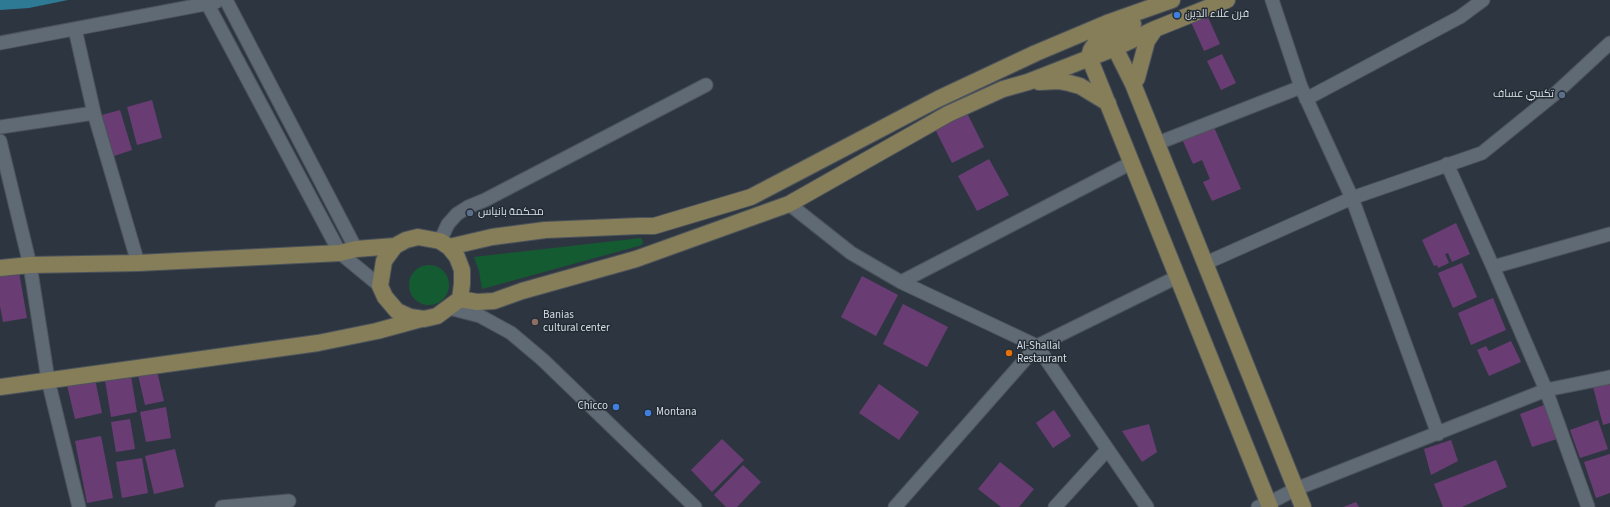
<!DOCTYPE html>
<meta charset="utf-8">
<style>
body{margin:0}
canvas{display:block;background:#2d3640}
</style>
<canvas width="1610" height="507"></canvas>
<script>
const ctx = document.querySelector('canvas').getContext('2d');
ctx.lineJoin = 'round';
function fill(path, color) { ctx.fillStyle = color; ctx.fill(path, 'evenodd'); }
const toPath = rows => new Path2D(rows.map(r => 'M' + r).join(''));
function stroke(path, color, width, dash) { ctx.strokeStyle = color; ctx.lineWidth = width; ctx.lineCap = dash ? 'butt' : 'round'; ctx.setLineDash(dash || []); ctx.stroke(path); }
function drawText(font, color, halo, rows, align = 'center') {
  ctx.font = font + ' "Source Sans 3",Cairo,sans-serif'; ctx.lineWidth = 3; ctx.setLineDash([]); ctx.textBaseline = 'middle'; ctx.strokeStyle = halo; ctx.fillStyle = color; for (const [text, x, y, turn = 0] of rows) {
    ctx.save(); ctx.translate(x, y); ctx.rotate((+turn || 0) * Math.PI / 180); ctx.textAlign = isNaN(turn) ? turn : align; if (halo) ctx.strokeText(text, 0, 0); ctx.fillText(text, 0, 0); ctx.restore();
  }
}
const green = toPath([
 [641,238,643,242,642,245,482,289,479,271,474,257],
 '409 285a20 20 0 1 1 40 0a20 20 0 1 1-40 0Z'
]);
const water = toPath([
 [0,0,68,0,29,8,0,10]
]);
const building = toPath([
 [1207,15,1220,44,1204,51,1191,22],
 [1222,54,1236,83,1221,90,1207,61],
 [152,100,162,138,137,145,127,107],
 [120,110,132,150,114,156,102,115],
 [966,111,984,147,952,163,934,127],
 [1213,125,1241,189,1212,201,1203,182,1210,179,1202,160,1193,164,1182,139],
 [989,159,1009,195,977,211,958,176],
 [1456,223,1470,254,1452,262,1448,253,1445,254,1449,263,1438,268,1437,265,1434,266,1422,240],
 [1462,263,1477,297,1453,308,1438,273],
 [19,272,27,318,3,322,0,306,0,275],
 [862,276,898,295,876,336,841,317],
 [1493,298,1506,330,1471,345,1458,313],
 [903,304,948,327,927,367,883,344],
 [1511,341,1521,362,1489,376,1477,350,1486,346,1489,351],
 [157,371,164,401,145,405,138,375],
 [131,376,137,412,111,417,105,380],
 [95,379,102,413,75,419,67,385],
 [1610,382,1610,423,1603,425,1593,387],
 [879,384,919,412,899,440,859,413],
 [1544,405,1557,439,1532,447,1520,414],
 [166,407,171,438,146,442,140,412],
 [1054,410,1071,436,1053,448,1036,423],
 [130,419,135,449,116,452,111,422],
 [1598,420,1608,449,1580,458,1570,430],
 [1149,424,1157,452,1142,462,1122,431],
 [101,436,113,498,87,503,75,441],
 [722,439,744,460,712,492,691,470],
 [1451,440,1458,461,1431,475,1424,449],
 [175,449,184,487,154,494,145,456],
 [1610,454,1610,493,1596,498,1584,462],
 [142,458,148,493,122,498,116,462],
 [1496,460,1507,487,1462,507,1443,507,1434,484],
 [1000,462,1034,489,1019,507,1001,507,978,489],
 [743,465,761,482,737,507,726,507,714,495],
 [1356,502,1359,507,1343,507]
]);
const minor = toPath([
 [226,0,356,249],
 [1272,0,1301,87,1352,198,1438,434],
 [208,5,340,253,380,286],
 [0,43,216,2],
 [1306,99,1460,17,1483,0],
 [94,113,138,263],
 [0,127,94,113,75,29],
 [0,141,30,265,48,380,79,507],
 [1158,143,1301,87],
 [1447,164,1493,267,1546,390,1588,507],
 [789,204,851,253,901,282,1037,346,1147,507],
 [440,241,448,224,457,214,468,207,485,200,706,85],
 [1206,263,1352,198,1482,153,1556,93,1610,43],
 [1493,267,1610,234],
 [901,282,1131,163],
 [449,308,480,316,511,333,543,360,695,507],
 [222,507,289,501],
 [895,507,1037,346,1177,277],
 [1055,507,1107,450],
 [1258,507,1269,503,1296,489,1546,390,1610,377]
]);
const major = toPath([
 [1133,24,1104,36,1097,41,1091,50,1089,57,1270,507],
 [1105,45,1115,48,1133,84,1303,507],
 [1039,82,1058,81,1069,83,1080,86,1108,103],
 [1133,84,1137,78,1147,41,1155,29],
 [449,247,492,237,545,230,639,226,654,226,751,197,938,99,1036,53,1107,23,1172,0],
 [0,268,30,265,138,263,340,253,356,249,395,246,406,240,418,237,440,241,449,247,457,257,462,270,462,284,460,299,437,316,424,319,410,317,397,311,385,297,380,286,384,261,395,246],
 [460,299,477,302,494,301,522,291,636,259,789,204,948,114,1003,89,1028,82,1115,48,1155,29,1227,0],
 [0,387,318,343,377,331,421,319]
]);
const markers = [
 [1177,15,4,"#3f7fe0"],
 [1562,95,4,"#5c6f8a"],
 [470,213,4,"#5c6f8a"],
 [535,322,4,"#8d6e63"],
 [1009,353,4,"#e8710a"],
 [616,407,4,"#3f7fe0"],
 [648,413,4,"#3f7fe0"]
];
const poiNames = [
 ["فرن علاء الدين",1185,15],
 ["تكسي عساف",1554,95,"right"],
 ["محكمة بانياس",478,213],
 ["Banias",543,316],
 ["cultural center",543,329],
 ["Al-Shallal",1017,347],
 ["Restaurant",1017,360],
 ["Chicco",608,407,"right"],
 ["Montana",656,413]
];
fill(green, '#145b32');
fill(water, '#2e7993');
fill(building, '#6a3c74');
stroke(minor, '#4c535b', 15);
stroke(major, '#4c535b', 18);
stroke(minor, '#606a75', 13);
stroke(major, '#867d59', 16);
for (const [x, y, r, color] of markers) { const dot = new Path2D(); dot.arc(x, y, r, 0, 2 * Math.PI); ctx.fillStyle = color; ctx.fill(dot); stroke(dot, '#232c35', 1.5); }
drawText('11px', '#d8dee4', '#232c35', poiNames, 'left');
</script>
